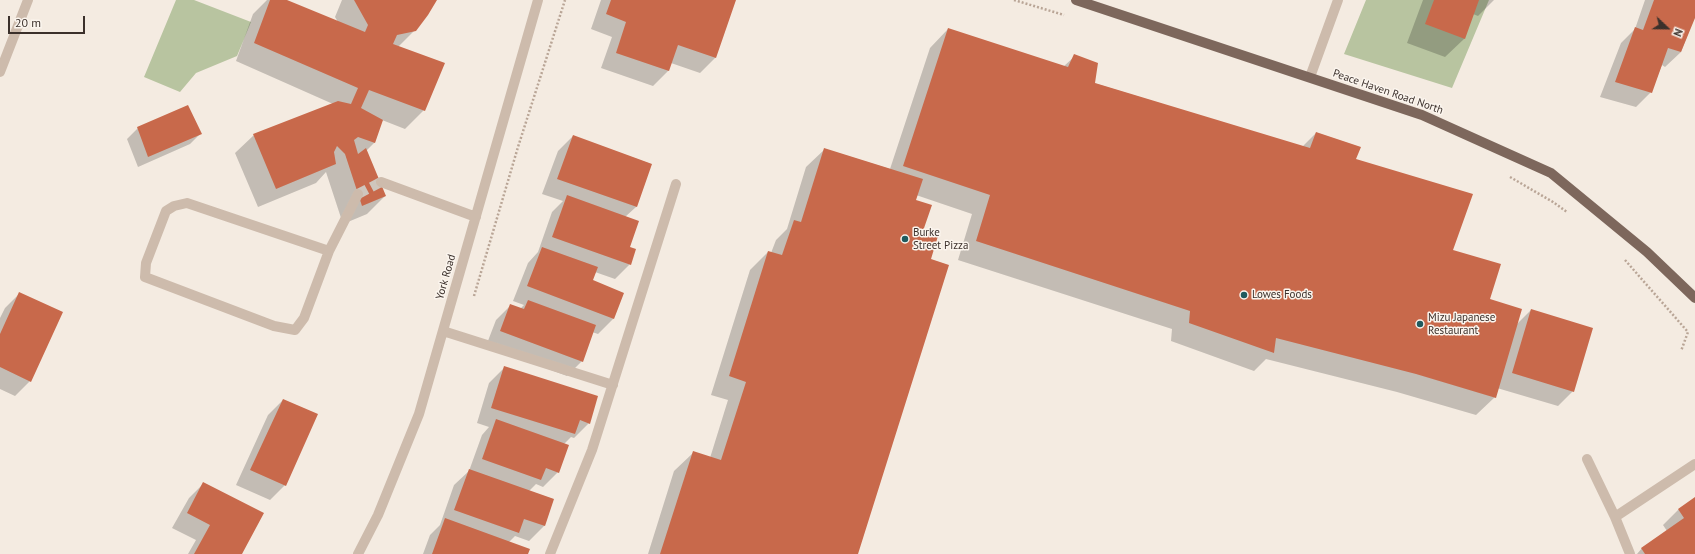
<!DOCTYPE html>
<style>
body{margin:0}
#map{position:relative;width:1695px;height:554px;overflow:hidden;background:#f4ebe1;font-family:"PT Sans",sans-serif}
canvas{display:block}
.north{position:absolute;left:1647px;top:8px;width:40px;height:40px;-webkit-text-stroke:3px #fbf5ee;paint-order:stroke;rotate:112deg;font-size:11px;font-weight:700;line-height:16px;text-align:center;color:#3b302b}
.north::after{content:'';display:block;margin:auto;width:14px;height:18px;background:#3b302b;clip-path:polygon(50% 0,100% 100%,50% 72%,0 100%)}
.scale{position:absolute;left:8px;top:16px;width:77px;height:18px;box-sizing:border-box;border:2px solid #3b302b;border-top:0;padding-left:5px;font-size:12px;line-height:14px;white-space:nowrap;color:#3b302b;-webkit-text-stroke:3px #fbf5ee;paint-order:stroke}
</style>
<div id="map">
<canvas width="1695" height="554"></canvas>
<div class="north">N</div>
<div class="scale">20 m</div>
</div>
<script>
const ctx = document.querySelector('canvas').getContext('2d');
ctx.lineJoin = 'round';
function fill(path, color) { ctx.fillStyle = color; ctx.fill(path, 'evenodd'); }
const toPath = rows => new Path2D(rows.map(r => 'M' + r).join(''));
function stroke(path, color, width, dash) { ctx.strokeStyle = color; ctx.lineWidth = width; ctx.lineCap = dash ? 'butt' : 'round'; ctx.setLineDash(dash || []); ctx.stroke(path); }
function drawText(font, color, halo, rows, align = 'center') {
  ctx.font = font + ' "PT Sans",sans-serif'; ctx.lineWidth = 3; ctx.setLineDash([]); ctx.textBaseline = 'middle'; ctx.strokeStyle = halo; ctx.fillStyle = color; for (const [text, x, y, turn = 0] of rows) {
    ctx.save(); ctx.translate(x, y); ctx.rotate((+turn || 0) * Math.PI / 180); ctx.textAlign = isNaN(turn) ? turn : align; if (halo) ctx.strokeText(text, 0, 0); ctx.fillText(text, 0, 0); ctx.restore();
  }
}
const green = toPath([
 [176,0,194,0,251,22,237,56,196,73,180,92,144,77],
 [1366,0,1489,0,1452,88,1344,54]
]);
const shadow = toPath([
 [267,0,284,0,338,22,335,17,342,0,435,0,415,30,398,47,424,110,405,129,382,120,375,142,366,151,385,196,367,214,343,224,326,172,316,183,258,207,235,153,254,135,333,104,236,61,253,14],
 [601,0,735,0,715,58,700,73,671,63,668,71,653,86,601,68,612,37,591,29],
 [1423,0,1494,0,1478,16,1473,14,1464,39,1445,57,1407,43],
 [1645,0,1695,0,1695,16,1681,52,1665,67,1662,65,1651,92,1636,107,1600,97,1621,43,1635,29],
 [948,29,1063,67,1075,56,1094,83,1302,147,1316,133,1355,160,1452,250,1489,300,1515,326,1531,310,1573,391,1558,406,1497,388,1495,397,1476,415,1397,392,1266,359,1254,371,1171,341,1172,329,958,260,972,214,916,195,915,200,930,260,857,554,648,554,674,471,693,453,710,458,728,400,711,395,750,270,768,252,771,253,776,240,787,229,806,167,825,149,890,169,930,48],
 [138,128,200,134,190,144,138,167,127,139],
 [573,136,651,164,636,207,625,217,630,264,615,279,595,272,592,281,623,293,613,319,598,334,592,332,582,361,567,376,486,346,496,320,511,305,520,309,524,305,513,301,528,263,538,252,552,212,563,201,542,194,558,151],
 [20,293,30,381,15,396,0,389,0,318,5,308],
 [504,368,589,423,574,438,571,437,564,444,558,472,543,487,536,484,529,491,553,499,544,526,529,541,515,536,508,543,527,554,423,554,430,535,440,525,454,485,469,471,482,435,489,427,477,423,489,383],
 [283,400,285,485,270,500,236,485,268,415],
 [204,483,241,554,188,554,196,540,172,528,189,498],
 [1695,498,1695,554,1637,554,1642,548,1667,531,1663,525,1678,510]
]);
const building = toPath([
 [270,0,287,0,365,32,368,25,354,0,437,0,428,15,416,31,397,35,393,44,445,63,425,111,369,90,361,108,383,120,375,143,358,137,354,140,358,154,366,148,386,196,362,206,345,154,337,146,334,152,336,164,276,189,253,134,338,101,351,104,358,88,254,43],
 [611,0,736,0,716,58,678,45,669,71,616,53,626,22,606,14],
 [1434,0,1479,0,1465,39,1425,24],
 [1654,0,1695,0,1695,18,1681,52,1668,48,1652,93,1615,82,1635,27,1643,30],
 [948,28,1068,67,1074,54,1098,63,1095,83,1310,148,1316,132,1361,147,1356,159,1473,194,1453,250,1501,264,1490,299,1522,309,1496,398,1416,374,1276,338,1274,353,1189,323,1190,311,976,241,990,195,903,166],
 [188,105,202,134,148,157,137,127],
 [573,135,652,164,637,207,557,179],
 [824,148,923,179,916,200,932,205,923,231,938,236,931,259,949,265,858,554,660,554,693,451,721,460,746,382,729,376,768,251,782,255,794,220,801,222],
 [567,195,639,221,630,247,636,249,631,265,552,237],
 [542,247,598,267,593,280,624,293,614,319,527,286],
 [19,292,63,312,31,382,0,367,0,334],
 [528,300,596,325,583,362,500,331,510,304,524,309],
 [1531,309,1593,328,1574,392,1512,373],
 [504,366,598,396,590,424,580,420,575,434,491,408],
 [283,399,318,414,286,486,250,470],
 [496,419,569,445,559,473,546,468,541,480,482,459],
 [469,469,554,499,545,526,524,519,519,533,454,510],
 [203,482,264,513,242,554,194,554,210,525,187,513],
 [1695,497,1695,554,1645,554,1641,548,1684,518,1678,509],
 [445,518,530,549,528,554,432,554]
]);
const minorTunnel = toPath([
 [358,194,381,182]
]);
const path = toPath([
 [1014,0,1064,15],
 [1510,177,1553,202,1567,212],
 [1625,260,1688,332,1681,351],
 [474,296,518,147,565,0]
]);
const minor = toPath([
 [0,72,28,0],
 [1310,77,1338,0],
 [381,182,476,217],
 [329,251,187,203,174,206,166,211,146,263,145,277,274,326,295,330,304,318,329,251,358,194],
 [443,331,613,385],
 [1587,459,1615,517,1630,554],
 [1615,517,1695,464],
 [358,554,378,515,419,414,538,0],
 [550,554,592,450,676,184]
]);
const major = toPath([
 [1076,0,1422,115,1551,173,1647,252,1695,298]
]);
const markers = [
 [905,239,4,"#1f5a5e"],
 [1244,295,4,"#1f5a5e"],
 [1420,324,4,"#1f5a5e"]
];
const streetNames = [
 ["Peace Haven Road North",1388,92,19],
 ["York Road",446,277,-74]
];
const poiNames = [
 ["Burke",913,233],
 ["Street Pizza",913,246],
 ["Lowes Foods",1252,295],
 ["Mizu Japanese",1428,318],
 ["Restaurant",1428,331]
];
fill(green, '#b8c4a0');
fill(shadow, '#0003');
fill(building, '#c8694b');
stroke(minorTunnel, '#cfc6bd', 10, [10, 5]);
stroke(path, '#b9a596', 2.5, [2, 2]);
stroke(minor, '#cdbbac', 10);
stroke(major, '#7d675c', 10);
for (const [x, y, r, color] of markers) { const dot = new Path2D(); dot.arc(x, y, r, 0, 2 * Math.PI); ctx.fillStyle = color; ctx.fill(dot); stroke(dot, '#fbf5ee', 1.5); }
drawText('11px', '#3b302b', '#fbf5ee', streetNames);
drawText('11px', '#3b302b', '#fbf5ee', poiNames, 'left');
</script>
